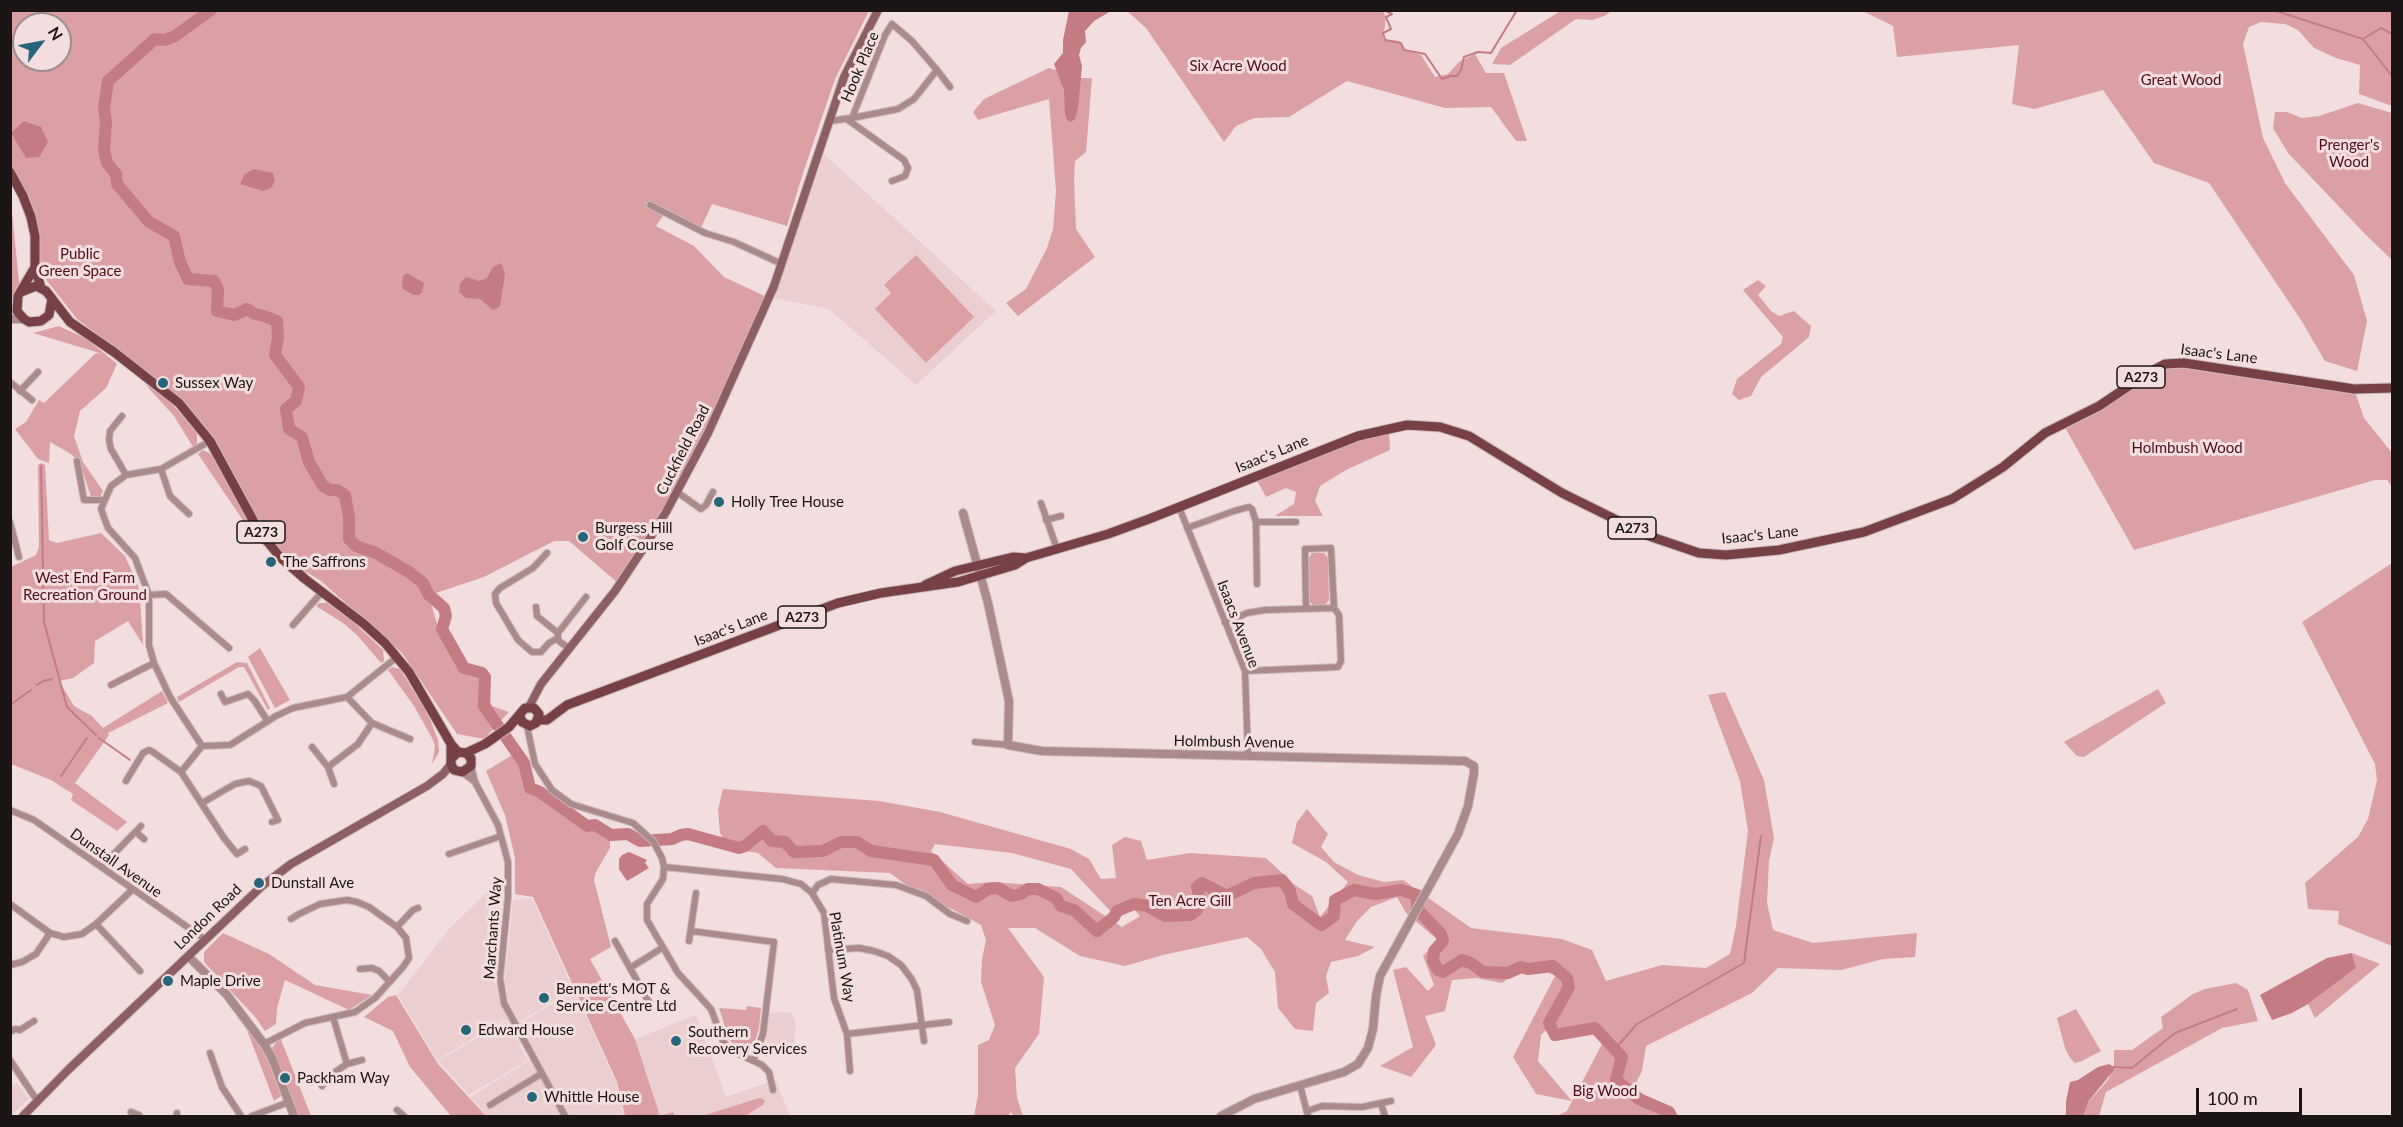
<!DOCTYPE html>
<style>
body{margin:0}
#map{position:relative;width:2403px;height:1127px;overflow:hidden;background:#f2dede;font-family:Lato,sans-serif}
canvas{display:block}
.frame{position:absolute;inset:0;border:12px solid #1c1515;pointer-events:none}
.north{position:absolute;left:12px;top:12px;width:60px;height:60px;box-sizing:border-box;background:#f2dede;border:2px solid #9c8e8e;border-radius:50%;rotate:58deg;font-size:16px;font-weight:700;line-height:24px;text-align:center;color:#1c1515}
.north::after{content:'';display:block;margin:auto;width:21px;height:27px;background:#26657a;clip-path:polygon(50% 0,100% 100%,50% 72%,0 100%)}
.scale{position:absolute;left:2196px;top:1088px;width:106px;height:27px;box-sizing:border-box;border:3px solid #1c1515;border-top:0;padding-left:8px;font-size:18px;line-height:21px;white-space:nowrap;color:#1c1515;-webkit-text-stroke:4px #f2dede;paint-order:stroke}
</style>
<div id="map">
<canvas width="2403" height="1127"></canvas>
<div class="frame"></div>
<div class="north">N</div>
<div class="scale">100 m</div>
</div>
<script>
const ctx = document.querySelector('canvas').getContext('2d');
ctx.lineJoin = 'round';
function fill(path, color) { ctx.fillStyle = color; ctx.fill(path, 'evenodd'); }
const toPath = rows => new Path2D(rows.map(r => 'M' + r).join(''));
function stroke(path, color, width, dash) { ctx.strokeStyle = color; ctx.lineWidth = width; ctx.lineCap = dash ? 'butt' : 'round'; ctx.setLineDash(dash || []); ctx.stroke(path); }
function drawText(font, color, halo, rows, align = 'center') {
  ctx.font = font + ' Lato,sans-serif'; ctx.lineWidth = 6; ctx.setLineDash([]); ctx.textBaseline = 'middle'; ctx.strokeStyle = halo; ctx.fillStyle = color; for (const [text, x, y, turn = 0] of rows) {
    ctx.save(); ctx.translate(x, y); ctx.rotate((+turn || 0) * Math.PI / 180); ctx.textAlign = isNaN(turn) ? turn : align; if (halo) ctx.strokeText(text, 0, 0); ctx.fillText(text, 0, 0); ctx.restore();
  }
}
const built = toPath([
 [824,154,996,311,916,385,829,309,774,298],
 [498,889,489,978,502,990,518,1024,574,991,616,1082,624,1116,487,1116,470,1097,530,1060,506,1019,437,1060,398,995,450,928,484,895],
 [532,898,573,989,519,1022,508,1000,505,980,513,900],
 [780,1012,792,1013,796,1023,794,1043,778,1057,771,1056,766,1041,770,1013],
 [696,1015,726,1097,776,1080,790,1116,745,1116,763,1105,764,1099,759,1098,702,1116,675,1116,673,1112,660,1116,635,1039],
 [506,1021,528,1060,469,1095,438,1061],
 [17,1083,29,1099,11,1116,11,1087]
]);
const green = toPath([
 [1562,10,1612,11,1604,16,1592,20,1576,19,1510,65,1492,64,1501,48],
 [11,11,869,11,835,79,803,173,787,226,712,204,700,230,665,213,656,226,694,246,724,277,769,298,708,433,619,584,569,541,554,541,484,577,436,593,421,585,428,592,437,624,467,675,481,679,492,706,509,712,484,739,457,734,402,653,321,581,284,558,257,523,207,433,176,394,77,319,37,268,37,242,11,168],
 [24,24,60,24,60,60,24,60],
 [1127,11,1383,11,1386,17,1383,39,1399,41,1404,50,1421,55,1435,77,1448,74,1459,62,1475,54,1486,73,1504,73,1527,141,1516,141,1491,107,1445,108,1347,81,1289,117,1254,118,1236,126,1224,142,1146,28],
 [1863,11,2392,11,2392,106,2359,94,2360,65,2336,58,2314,48,2298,30,2285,24,2261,22,2249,27,2243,44,2263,138,2285,183,2354,275,2367,321,2357,371,2325,361,2301,320,2209,183,2154,163,2103,90,2034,109,2012,104,2019,45,1897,57,1893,26],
 [1049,68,1060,71,1075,78,1092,78,1086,152,1075,161,1074,178,1076,229,1095,257,1018,316,1006,303,1026,289,1047,248,1053,229,1056,191,1049,99,978,120,973,112,984,99],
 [2358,103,2392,113,2392,260,2366,235,2288,153,2273,128,2275,112,2287,112,2302,118,2319,116],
 [10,193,20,291,11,300,10,300],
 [916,255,974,317,926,363,875,309,891,293,884,285],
 [1758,280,1766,286,1758,295,1771,311,1779,316,1794,311,1811,326,1809,337,1761,377,1751,396,1739,400,1732,394,1737,379,1781,344,1783,337,1743,290],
 [59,326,87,339,117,364,106,388,80,411,74,436,83,462,103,491,100,497,96,498,91,497,80,463,71,454,50,442,49,463,38,459,15,429,26,422,39,400,44,403,96,353,103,354,33,333],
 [2165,364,2354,389,2364,418,2392,453,2392,487,2387,480,2375,480,2134,550,2063,424],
 [145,384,166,397,197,432,197,445,193,447,174,416],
 [1389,429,1390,450,1346,470,1320,486,1315,501,1323,516,1275,516,1294,504,1296,492,1286,488,1266,497,1255,477],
 [203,450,213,455,251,527,267,550,251,532,198,454],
 [42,463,45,465,49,540,57,543,101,533,125,556,138,585,140,598,143,645,128,621,95,641,94,663,73,678,59,681,74,706,92,716,103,728,162,691,168,703,108,733,109,735,75,783,127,822,117,831,71,800,73,794,51,780,11,764,11,567,36,555,39,547,38,465],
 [1312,553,1324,553,1328,558,1329,600,1325,605,1314,606,1310,602,1308,559],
 [2392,563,2392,946,2338,924,2339,911,2308,909,2305,883,2358,837,2368,819,2377,780,2375,764,2302,622],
 [319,603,327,603,351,620,383,650,384,661,381,663,357,635,343,623,316,606],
 [260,648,290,700,275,708,248,657],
 [237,662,247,663,270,708,268,710,244,667,239,667,179,702,177,697],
 [392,667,400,669,428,714,438,740,439,752,432,764,435,746,432,738,414,706,388,670],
 [2158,689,2166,703,2084,757,2077,756,2064,742],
 [1725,692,1764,780,1774,838,1769,861,1767,903,1773,930,1813,943,1917,933,1915,957,1883,959,1841,970,1778,968,1752,993,1646,1046,1642,1071,1629,1096,1673,1107,1678,1116,1557,1116,1567,1111,1572,1101,1536,1094,1513,1057,1555,976,1540,968,1515,973,1502,983,1477,978,1452,980,1445,1011,1425,1016,1436,1045,1411,1077,1380,1066,1413,1047,1393,970,1406,967,1428,991,1434,985,1423,956,1438,940,1406,913,1397,897,1371,907,1357,921,1345,940,1375,947,1358,956,1331,962,1326,976,1329,993,1316,1003,1313,1031,1295,1029,1278,1008,1275,972,1261,949,1247,937,1163,955,1125,966,1080,956,1035,928,1008,928,1044,977,1039,1034,1015,1068,1017,1098,1023,1116,1014,1116,1011,1112,1008,1116,974,1116,978,1095,978,1045,989,1040,995,1025,981,982,982,959,986,940,981,925,954,910,920,895,890,873,776,868,758,853,734,849,728,845,720,833,718,809,723,789,879,801,940,812,1071,849,1089,859,1101,879,1116,878,1112,845,1125,837,1141,841,1147,860,1190,853,1266,858,1295,885,1312,896,1320,917,1348,882,1326,862,1292,843,1297,822,1307,809,1328,834,1321,847,1334,862,1358,875,1384,882,1403,880,1471,928,1562,939,1592,950,1606,981,1662,965,1706,968,1730,954,1736,926,1748,831,1740,781,1708,695],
 [935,844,1012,853,1071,869,1112,913,1131,906,1140,916,1122,927,1061,887,992,882,968,884,931,851],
 [1588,1025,1602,1044,1572,1101,1538,1061,1541,1035,1550,1026,1565,1030],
 [517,752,529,788,547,797,578,819,613,839,610,841,610,848,596,872,594,880,611,947,590,959,635,1039,660,1116,673,1112,675,1116,625,1116,617,1082,533,897,515,894,515,858,505,815,486,771],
 [223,933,269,954,315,985,372,995,349,1010,285,980,277,1008,276,1024,265,1031,256,1018,204,962,204,952],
 [2352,953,2380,964,2315,1018,2308,1004,2356,968],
 [2236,983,2248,990,2258,1021,2222,1028,2106,1092,2099,1116,2076,1116,2108,1080,2114,1067,2114,1050,2132,1050,2163,1028,2161,1017,2193,994,2205,989],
 [396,995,438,1064,486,1116,451,1116,410,1067,393,1031,364,1017,388,997],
 [747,1006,761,1008,759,1028,754,1045,745,1050,733,1044,729,1039,719,1008,746,1010],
 [2076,1009,2101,1051,2082,1061,2075,1063,2070,1058,2065,1048,2057,1018],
 [235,1014,250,1029,268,1061,281,1096,274,1101,247,1030],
 [280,1037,311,1116,298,1116,272,1048],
 [759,1098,763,1099,765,1101,763,1105,745,1116,702,1116]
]);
const water = toPath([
 [1069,11,1111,11,1094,21,1085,31,1086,42,1081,48,1079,55,1082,66,1078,108,1075,119,1071,122,1067,120,1065,114,1064,90,1054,64,1063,53,1063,40],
 [24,121,41,127,48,142,39,157,26,158,11,133],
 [253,169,273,173,275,181,271,188,263,191,240,184,244,175],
 [501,263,505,274,500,306,493,310,480,299,466,298,459,292,460,283,466,277,479,281,487,278,493,267],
 [407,273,424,283,422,292,419,295,413,295,402,288,403,276],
 [629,852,647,860,645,863,649,868,627,881,619,869,619,859,622,855],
 [2352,953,2356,968,2308,1004,2292,1013,2272,1020,2260,995,2327,958],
 [2109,1064,2114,1067,2114,1070,2088,1102,2083,1116,2066,1116,2066,1101,2070,1082,2078,1080,2098,1067]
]);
const stream = toPath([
 [1384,10,1392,14,1386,17,1391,29,1383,33,1385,40,1401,43,1404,50,1425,54,1442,79,1450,76,1457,76,1461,70,1464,57,1478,52,1491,53,1517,10],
 [2273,10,2363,39,2392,76],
 [2363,39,2381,28,2392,34],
 [41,466,44,622,67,707,96,735],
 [37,685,43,681,52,679],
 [10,705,31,690],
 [99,738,130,760],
 [61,776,87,738],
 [1615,1049,1637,1024,1744,963,1761,836],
 [2114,1067,2132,1068,2175,1033,2237,1009]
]);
const river = toPath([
 [211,10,175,36,165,40,155,39,108,81,104,107,106,122,104,150,107,163,116,174,117,184,149,222,174,236,180,262,188,279,214,281,218,289,217,311,234,315,247,309,255,314,264,316,277,321,278,337,275,355,299,387,296,401,286,409,289,429,302,437,309,462,323,486,330,490,337,490,345,495,349,517,349,539,356,546,376,553,409,572,423,583,428,594,444,608,446,616,442,629,464,668,482,673,485,677,484,706,524,763,530,788,540,792,587,826,595,825,611,835,628,834,640,841,672,839,681,835,688,834,739,848,745,846,763,831,772,841,785,842,794,852,823,851,841,842,857,842,871,851,934,860,952,885,976,897,988,889,998,888,1012,896,1021,894,1028,889,1038,889,1056,898,1061,906,1074,910,1097,931,1114,917,1117,911,1134,904,1147,906,1165,916,1190,915,1197,910,1199,895,1197,887,1202,883,1223,894,1229,895,1254,883,1282,880,1290,891,1293,904,1321,925,1334,916,1335,900,1354,890,1375,894,1401,890,1417,895,1417,909,1441,934,1443,941,1434,951,1433,961,1438,970,1443,972,1462,960,1471,963,1483,972,1508,973,1521,967,1528,969,1553,966,1567,978,1569,987,1549,1023,1555,1035,1595,1028,1622,1057,1616,1080,1639,1099,1669,1112,1671,1116]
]);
const minor = toPath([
 [937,70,914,99,898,109,852,118,885,35,892,24,912,41,937,70,950,87],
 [848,120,904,160,908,168,905,176,892,181],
 [830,121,851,118],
 [650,205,705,233,734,242,782,264],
 [10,382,32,400],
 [20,391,38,372],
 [122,416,110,431,109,440,111,449,126,475],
 [210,441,161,469,126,475,111,486,101,509,108,528,135,558,146,587,149,595,149,645,154,663,170,697,202,746,230,745,276,716,293,708,347,697,397,657],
 [77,461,84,500,103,500],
 [161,469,170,496,189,514],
 [677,492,701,509,706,505,713,492],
 [1041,503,1057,549],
 [1179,507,1245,671,1248,755],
 [1046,520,1061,516],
 [10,522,19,557],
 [1256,522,1296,522],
 [1187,528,1234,511,1249,507,1252,509,1256,522,1257,584],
 [547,553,533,568,500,588,495,594,496,603,518,640,532,652,541,652,549,643,556,639,570,649],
 [149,595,166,594,229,648],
 [536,607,537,616,558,633],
 [1306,609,1305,549,1331,548,1334,608],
 [1225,623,1247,613,1265,610,1334,608,1339,615,1341,661,1338,667,1245,671],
 [293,625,322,592],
 [558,640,558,633,586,597],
 [111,685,154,663],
 [221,694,225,702,248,694,254,700,267,720],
 [347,697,372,723,410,739],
 [527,726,535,764,552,790,571,804,633,823,653,841,662,858,664,867,663,879,647,904,647,920,678,973,711,1009,723,1041,730,1050,762,1065,769,1072,773,1090],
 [975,742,1008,745],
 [312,747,328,767,334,784],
 [471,766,475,782,498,825,508,862,508,897,500,978,504,1003,565,1116],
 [328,767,358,744,372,723],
 [181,772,202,746],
 [462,772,475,782],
 [126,781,143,753,149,750,153,752,181,772,224,838,237,854,245,849],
 [202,803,235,784,249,781,261,786,278,820,272,822],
 [10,810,34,820,206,940],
 [136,832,144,839],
 [449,854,501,836],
 [101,867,141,826],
 [664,867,782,879,801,884,812,893,824,913,834,998,847,1034,850,1071],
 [812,893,818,885,831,879,896,885,926,896,950,914,967,921],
 [10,904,50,933,64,937,82,934,96,924,132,890],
 [96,924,140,971],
 [397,927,413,910,418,908],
 [691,931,774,942,763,1034,754,1059],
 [615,941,650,1004],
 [689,941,696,893],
 [828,950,859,948,874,951,888,956,901,965,911,978,917,990,924,1041],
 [10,965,22,962,36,954,50,933],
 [630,968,662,948],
 [360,969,372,968,379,971,390,982],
 [333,1017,347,1064,362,1060],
 [10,1032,15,1029,20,1030,34,1021],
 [847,1034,949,1022],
 [264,1044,305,1023,355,1012,375,998,403,967,409,958,406,938,397,927,369,907,357,902,347,900,320,904,299,914,291,919],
 [210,1053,222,1087,241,1116],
 [10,1060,34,1096,38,1099],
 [1300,1085,1308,1116],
 [322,1086,332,1074,347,1064],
 [1381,1104,1385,1116],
 [490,1105,541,1074],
 [397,1110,404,1116],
 [1307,1111,1322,1106,1362,1107,1391,1101],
 [131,1112,139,1115],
 [177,1113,177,1116],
 [252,1116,289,1102]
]);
const tertiary = toPath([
 [10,319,24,319],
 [963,513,988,603,1009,701,1008,745,1042,751,1465,761,1474,766,1474,773,1468,806,1458,834,1380,976,1376,996,1373,1029,1368,1048,1358,1064,1344,1072,1254,1099,1221,1116],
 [189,957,227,995,264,1044,272,1058,294,1116]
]);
const secondary = toPath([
 [529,707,541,684,615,591,647,543,666,512,708,433,774,286,844,77,878,10],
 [23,1116,68,1070,262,886,291,864,427,786,443,774,451,764]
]);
const primary = toPath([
 [10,172,23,196,31,217,35,236,35,267,41,288],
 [35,267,18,296,17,311,24,319,29,322,41,321,49,315,52,299],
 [21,292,36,286,46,291,70,322,114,352,179,403,210,441,254,522,267,541,280,557,305,579,364,624,385,643,409,672,451,744,458,752],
 [925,585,955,571,1013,557,1026,558],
 [538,720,547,720,567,705,838,603,881,593,958,582,1015,565,1026,558,1108,534,1149,519,1358,436,1407,425,1440,427,1469,436,1562,493,1649,536,1699,553,1726,555,1779,550,1864,532,1952,499,2003,467,2045,433,2099,406,2148,373,2165,364,2184,363,2354,389,2392,388],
 [451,744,451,764,454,770,462,772,471,766,471,758,466,753,458,752,452,758],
 [466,753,485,744,509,727,525,708,534,708,539,714,536,723,530,726,522,722,520,716]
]);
const markers = [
 [163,383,6,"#26657a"],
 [719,502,6,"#26657a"],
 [583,537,6,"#26657a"],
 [271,562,6,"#26657a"],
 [259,883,6,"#26657a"],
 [168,981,6,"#26657a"],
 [544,998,6,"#26657a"],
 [466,1030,6,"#26657a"],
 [676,1041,6,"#26657a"],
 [285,1078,6,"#26657a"],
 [532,1097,6,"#26657a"]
];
const shields = [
 [2141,377,48],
 [1632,528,48],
 [261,532,48],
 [802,617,48]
];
const shieldNames = [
 ["A273",2141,377],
 ["A273",1632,528],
 ["A273",261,532],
 ["A273",802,617]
];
const parkNames = [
 ["Six Acre Wood",1238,66],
 ["Great Wood",2181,80],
 ["Prenger's",2349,145],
 ["Wood",2349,162],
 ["Public",80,254],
 ["Green Space",80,271],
 ["Holmbush Wood",2187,448],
 ["West End Farm",85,578],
 ["Recreation Ground",85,595],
 ["Ten Acre Gill",1190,901],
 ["Big Wood",1605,1091]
];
const streetNames = [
 ["Hook Place",860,67,-67],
 ["Isaac's Lane",2219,354,7],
 ["Cuckfield Road",683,450,-63],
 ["Isaac's Lane",1272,454,-22],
 ["Isaac's Lane",1760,535,-6],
 ["Isaacs Avenue",1238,624,69],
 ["Isaac's Lane",731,628,-21],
 ["Holmbush Avenue",1234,742,1],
 ["Dunstall Avenue",116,863,35],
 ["London Road",208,917,-44],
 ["Marchants Way",493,928,-86],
 ["Platinum Way",842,957,80]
];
const poiNames = [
 ["Sussex Way",175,383],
 ["Holly Tree House",731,502],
 ["Burgess Hill",595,528],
 ["Golf Course",595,545],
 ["The Saffrons",283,562],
 ["Dunstall Ave",271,883],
 ["Maple Drive",180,981],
 ["Bennett's MOT &",556,989],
 ["Service Centre Ltd",556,1006],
 ["Edward House",478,1030],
 ["Southern",688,1032],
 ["Recovery Services",688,1049],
 ["Packham Way",297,1078],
 ["Whittle House",544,1097]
];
fill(built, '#ebcfd0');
fill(green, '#dba0a4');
fill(water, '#c47b81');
stroke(stream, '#c47b81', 2);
stroke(river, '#c47b81', 12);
stroke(minor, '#cbbaba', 8);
stroke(tertiary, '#cbbaba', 10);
stroke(secondary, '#cbbaba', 10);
stroke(primary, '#cbbaba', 11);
stroke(minor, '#ab8a8c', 6);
stroke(tertiary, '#ab8a8c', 8);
stroke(secondary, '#8e5f62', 8);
stroke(primary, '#774045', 9);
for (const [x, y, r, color] of markers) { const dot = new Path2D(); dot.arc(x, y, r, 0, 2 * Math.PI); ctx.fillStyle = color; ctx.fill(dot); stroke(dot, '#f2dede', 2); }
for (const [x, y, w] of shields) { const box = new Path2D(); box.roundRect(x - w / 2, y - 11, w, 22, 4.5); ctx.fillStyle = '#f2dede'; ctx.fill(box); stroke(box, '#1c1515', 1.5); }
drawText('bold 14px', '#1c1515', null, shieldNames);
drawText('15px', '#500e1b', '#f2dede', parkNames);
drawText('15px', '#1c1515', '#f2dede', streetNames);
drawText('15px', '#1c1515', '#f2dede', poiNames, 'left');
</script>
